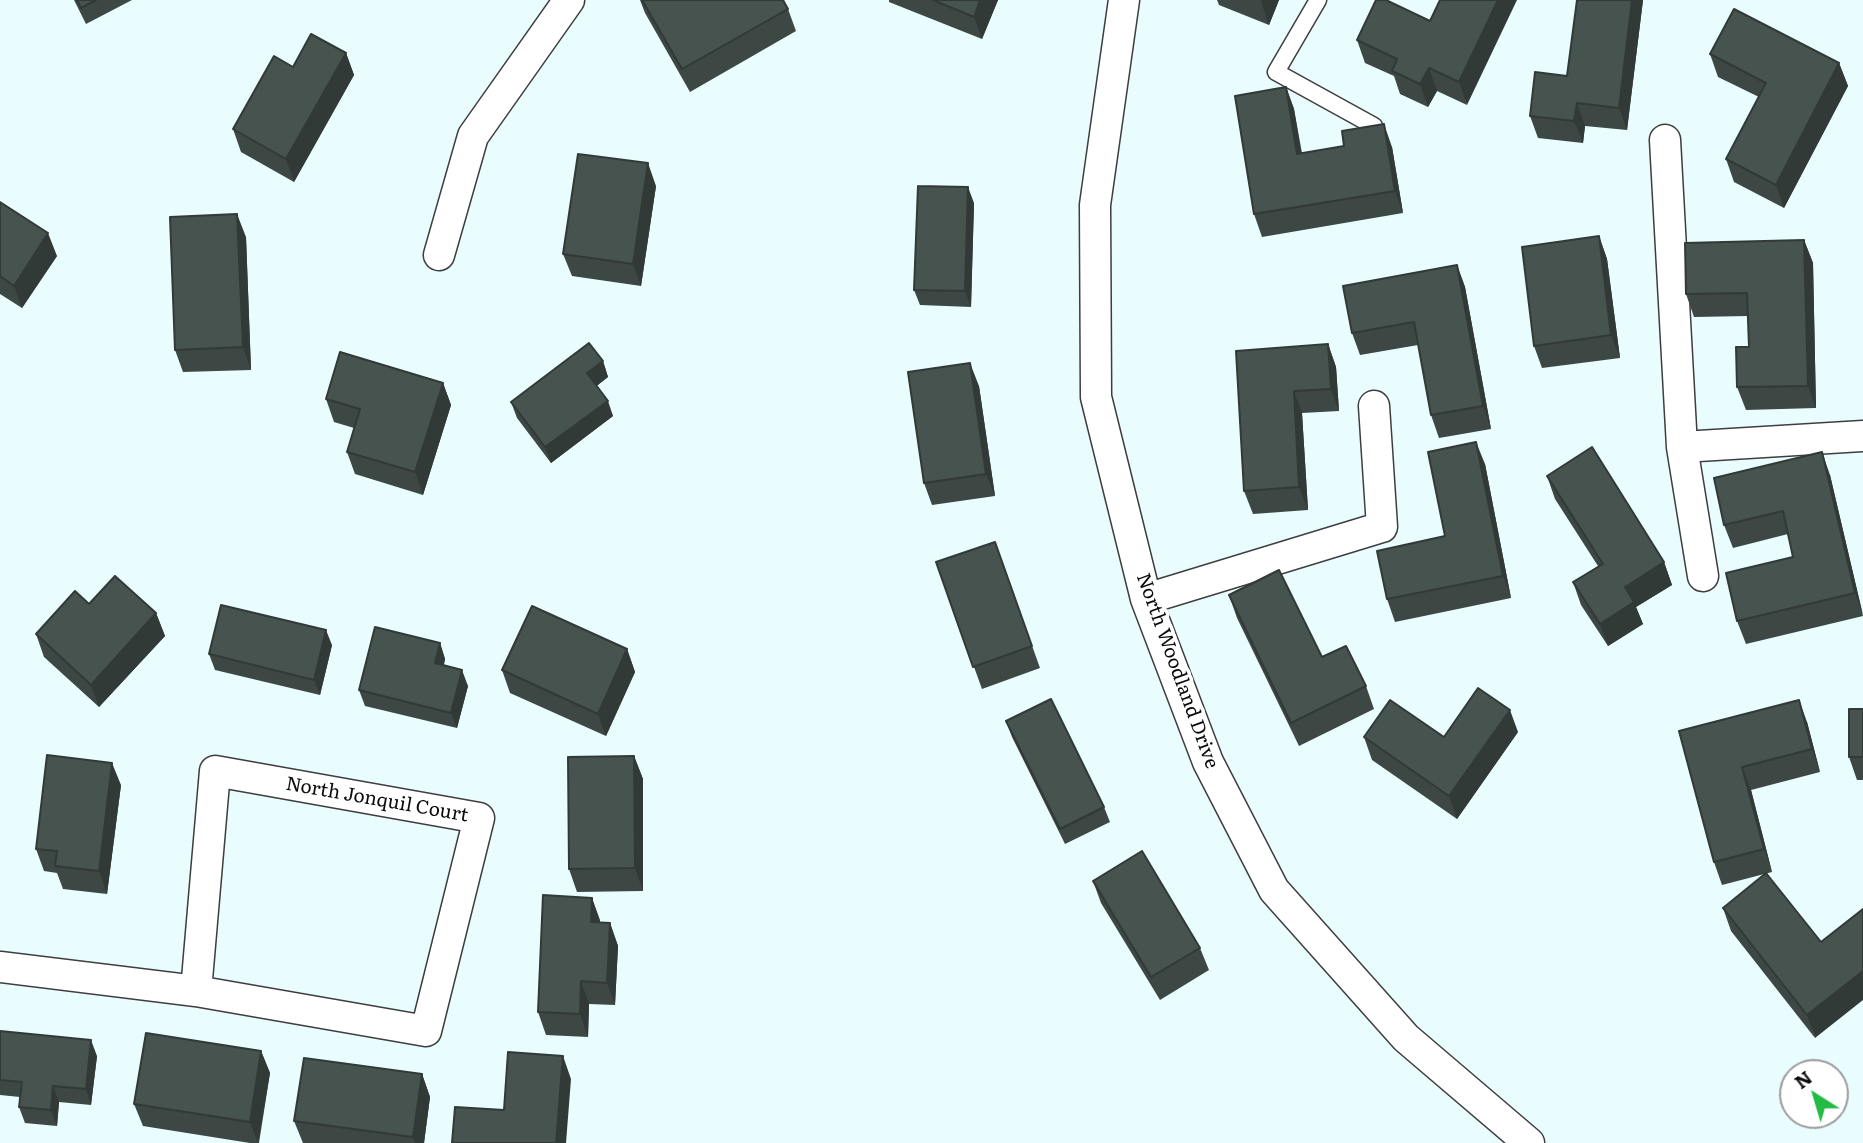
<!DOCTYPE html>
<style>
body{margin:0}
#map{position:relative;width:1863px;height:1143px;overflow:hidden;background:#e9fdff;font-family:Literata,serif}
canvas{display:block}
.north{position:absolute;left:1779px;top:1059px;width:70px;height:70px;box-sizing:border-box;background:#fff;border:2px solid #9d9d9d;border-radius:50%;rotate:323deg;font-size:19px;font-weight:700;line-height:28px;text-align:center;color:#0b0b0b}
.north::after{content:'';display:block;margin:auto;width:24px;height:32px;background:#23bb44;clip-path:polygon(50% 0,100% 100%,50% 72%,0 100%)}
</style>
<div id="map">
<canvas width="1863" height="1143"></canvas>
<div class="north">N</div>
</div>
<script>
const ctx = document.querySelector('canvas').getContext('2d');
ctx.lineJoin = 'round';
const toPath = rows => new Path2D(rows.map(r => 'M' + r).join(''));
function stroke(path, color, width, dash) { ctx.strokeStyle = color; ctx.lineWidth = width; ctx.lineCap = dash ? 'butt' : 'round'; ctx.setLineDash(dash || []); ctx.stroke(path); }
function fill(path, color) { ctx.fillStyle = color; ctx.fill(path, 'evenodd'); }
function drawText(font, color, halo, rows, align = 'center') {
  ctx.font = font + ' Literata,serif'; ctx.lineWidth = 7; ctx.setLineDash([]); ctx.textBaseline = 'middle'; ctx.strokeStyle = halo; ctx.fillStyle = color; for (const [text, x, y, turn = 0] of rows) {
    ctx.save(); ctx.translate(x, y); ctx.rotate((+turn || 0) * Math.PI / 180); ctx.textAlign = isNaN(turn) ? turn : align; if (halo) ctx.strokeText(text, 0, 0); ctx.fillText(text, 0, 0); ctx.restore();
  }
}
const service = toPath([
 [1318,0,1276,72,1374,126]
]);
const minor = toPath([
 [1124,0,1095,205,1096,397,1146,599,1208,762,1274,890,1406,1038,1529,1143],
 [1665,140,1682,447],
 [439,255,473,136,569,0],
 [1703,576,1682,447,1863,436],
 [1146,599,1382,527,1374,406],
 [0,967,196,991,426,1031,479,818,215,771,196,991]
]);
const wall = toPath([
 [74,0,132,0,86,24],
 [640,0,783,0,788,9,796,31,690,92,645,13],
 [889,0,998,0,982,39,889,2],
 [1217,0,1279,0,1269,25,1219,5],
 [1440,0,1467,105,1437,91,1428,107,1400,94,1394,76,1365,63,1357,40,1430,21],
 [1577,0,1643,0,1627,130,1585,126,1583,143,1538,138,1530,116,1567,76],
 [346,53,354,75,294,182,241,152,233,129,293,67],
 [1710,54,1839,63,1848,86,1784,208,1734,182,1726,159,1759,97,1718,77],
 [1286,87,1294,109,1302,153,1392,147,1403,213,1262,237,1254,214],
 [656,186,641,286,572,276,563,254],
 [0,202,57,256,22,308,0,294],
 [974,203,971,307,920,305,914,290],
 [1599,236,1607,259,1620,358,1542,368,1534,346],
 [246,237,251,370,183,372,175,350],
 [1804,240,1813,263,1816,408,1746,410,1737,387,1749,347,1748,316,1694,317,1686,294],
 [1457,265,1465,287,1491,429,1439,438,1431,415,1418,345,1360,355,1352,333],
 [1328,344,1336,367,1339,411,1302,413,1308,510,1253,514,1244,491,1236,351],
 [603,361,608,377,596,386,613,416,551,463,517,418,511,402],
 [443,383,451,405,423,495,355,474,347,452,354,428,334,422,326,399],
 [979,386,995,496,932,505,924,483],
 [1485,464,1511,598,1395,622,1387,599,1445,536],
 [1830,475,1863,616,1746,644,1737,621,1793,557,1788,534,1733,548,1724,525],
 [1547,476,1664,562,1672,585,1636,607,1643,624,1608,646,1581,605,1573,582,1598,566,1555,499],
 [995,542,1040,668,982,689,936,562],
 [1229,595,1366,686,1374,709,1299,746,1237,618],
 [89,604,156,613,165,636,99,707,44,657,36,634],
 [440,643,445,659,444,665,468,686,457,728,365,706,359,690],
 [332,645,320,695,215,670,209,654],
 [627,649,635,672,606,736,510,693,502,670],
 [1863,709,1863,780,1857,780,1849,757],
 [1006,721,1104,807,1110,822,1065,844,1012,737],
 [1807,722,1820,772,1751,790,1772,872,1722,885,1714,862,1679,731],
 [1518,732,1457,819,1372,760,1364,737,1444,737],
 [634,756,643,779,643,891,577,892,569,869],
 [121,785,107,894,63,889,57,873,44,871,36,849],
 [1766,873,1815,1038,1731,931,1723,908],
 [1093,881,1200,948,1209,970,1160,1000,1101,903],
 [592,898,600,923,610,923,618,946,615,1005,589,1004,588,1037,546,1035,538,1012],
 [0,1031,97,1056,91,1105,59,1102,57,1126,25,1123,19,1107,20,1097,0,1095],
 [261,1051,270,1073,259,1143,250,1143,143,1126,134,1104],
 [422,1074,430,1097,424,1143,303,1143,294,1121]
]);
const shadedWall = toPath([
 [980,0,998,0,982,39,974,17],
 [1262,0,1279,0,1269,25,1261,2],
 [1498,0,1517,0,1467,105,1459,82],
 [1632,0,1643,0,1627,130,1619,108],
 [346,53,354,75,294,182,286,159],
 [1839,63,1848,86,1784,208,1776,185],
 [1429,68,1437,91,1428,107,1420,84],
 [1286,87,1294,109,1305,177,1297,154],
 [1577,103,1585,126,1583,143,1574,121],
 [1384,124,1392,147,1403,213,1395,191],
 [648,163,656,186,641,286,633,264],
 [968,187,974,203,971,307,965,291],
 [237,214,246,237,251,370,243,347],
 [48,233,57,256,22,308,14,286],
 [1599,236,1607,259,1620,358,1611,335],
 [1804,240,1813,263,1816,408,1808,386],
 [1457,265,1465,287,1491,429,1483,406],
 [1328,344,1336,367,1339,411,1331,389],
 [603,361,608,377,593,389,587,373],
 [970,363,979,386,995,496,986,474],
 [443,383,451,405,423,495,415,472],
 [1294,391,1302,413,1308,510,1299,487],
 [608,401,613,416,551,463,545,447],
 [1476,442,1485,464,1511,598,1503,576],
 [1822,452,1830,475,1863,615,1855,593],
 [1664,562,1672,585,1636,607,1643,624,1608,646,1600,624,1625,587],
 [156,613,165,636,99,707,91,685],
 [326,630,332,645,320,695,314,680],
 [440,643,445,659,440,679,435,663],
 [627,649,635,672,606,736,598,714],
 [462,670,468,686,457,728,451,713],
 [1799,700,1807,722,1820,772,1812,749],
 [1510,710,1518,732,1457,819,1449,796],
 [634,756,643,779,643,891,635,868],
 [112,763,121,785,107,894,99,871],
 [1742,767,1751,790,1772,872,1764,849],
 [592,898,600,920,599,945,591,922],
 [610,923,618,946,615,1005,607,983],
 [1863,971,1863,1000,1815,1038,1807,1015],
 [581,981,589,1004,588,1037,580,1014],
 [91,1040,97,1056,91,1105,86,1089],
 [261,1051,270,1073,258,1143,250,1122],
 [563,1056,571,1079,566,1143,556,1143],
 [422,1074,430,1097,424,1143,415,1143,413,1137],
 [53,1086,59,1102,57,1126,51,1110]
]);
const building = toPath([
 [77,0,96,0,81,8,77,0],
 [642,0,783,0,788,9,682,69,642,0],
 [933,0,980,0,974,17,933,0],
 [1376,0,1386,0,1430,21,1440,0,1498,0,1459,82,1429,68,1420,84,1392,71,1397,59,1357,40,1376,0],
 [1577,0,1632,0,1619,108,1577,103,1574,121,1530,116,1535,72,1567,76,1577,0],
 [1734,9,1839,63,1776,185,1726,159,1766,83,1710,54,1734,9],
 [311,34,346,53,286,159,233,129,274,56,293,67,311,34],
 [1286,87,1297,154,1344,146,1342,131,1384,124,1395,191,1254,214,1235,96,1286,87],
 [578,154,648,163,633,264,563,254,578,154],
 [918,186,968,187,965,291,914,290,918,186],
 [0,202,48,233,14,286,0,276,0,202],
 [237,214,243,347,175,350,170,217,237,214],
 [1599,236,1611,335,1534,346,1522,247,1599,236],
 [1804,240,1808,386,1737,387,1736,347,1749,347,1747,293,1686,294,1685,243,1804,240],
 [1457,265,1483,406,1431,415,1414,322,1352,333,1343,286,1457,265],
 [589,343,603,361,587,373,608,401,545,447,511,402,589,343],
 [1328,344,1331,389,1294,391,1299,487,1244,491,1236,351,1328,344],
 [340,352,443,383,415,472,347,452,360,409,326,399,340,352],
 [970,363,986,474,924,483,908,372,970,363],
 [1476,442,1503,576,1387,599,1377,551,1445,536,1428,452,1476,442],
 [1592,447,1664,562,1625,587,1634,602,1600,624,1573,582,1603,564,1547,476,1592,447],
 [1822,452,1855,593,1737,621,1726,573,1793,557,1783,511,1724,525,1714,478,1822,452],
 [995,542,1032,646,973,667,936,562,995,542],
 [1279,570,1322,657,1346,646,1366,686,1291,723,1229,595,1279,570],
 [115,576,156,613,91,685,36,634,75,591,89,604,115,576],
 [221,605,326,630,314,680,209,654,221,605],
 [532,606,627,649,598,714,502,670,532,606],
 [375,627,440,643,435,663,462,670,451,713,359,690,375,627],
 [1478,688,1510,710,1449,796,1364,737,1390,700,1444,737,1478,688],
 [1051,699,1104,807,1060,829,1006,721,1051,699],
 [1799,700,1812,749,1742,767,1764,849,1714,862,1679,731,1799,700],
 [1849,709,1863,709,1863,757,1849,757,1849,709],
 [47,755,112,763,99,871,55,866,57,851,36,849,47,755],
 [634,756,635,868,569,869,568,757,634,756],
 [1142,851,1200,948,1151,977,1093,881,1142,851],
 [1766,873,1821,942,1863,909,1863,971,1807,1015,1723,908,1766,873],
 [543,895,592,898,591,922,610,923,607,983,581,981,580,1014,538,1012,543,895],
 [0,1031,91,1040,86,1089,53,1086,51,1110,19,1107,22,1082,0,1080,0,1031],
 [146,1033,261,1051,250,1122,134,1104,146,1033],
 [508,1052,563,1056,556,1143,452,1143,455,1107,504,1110,508,1052],
 [304,1058,422,1074,413,1137,294,1121,304,1058]
]);
const streetNames = [
 ["North Woodland Drive",1177,671,70],
 ["North Jonquil Court",377,800,10]
];
stroke(service, '#3e3e3e', 19);
stroke(minor, '#3e3e3e', 33);
stroke(service, '#fff', 16);
stroke(minor, '#fff', 30);
fill(wall, '#3d4744');
fill(shadedWall, '#323a37');
fill(building, '#47534f');
stroke(building, '#323a37', 2);
drawText('19px', '#0b0b0b', '#fff', streetNames);
</script>
